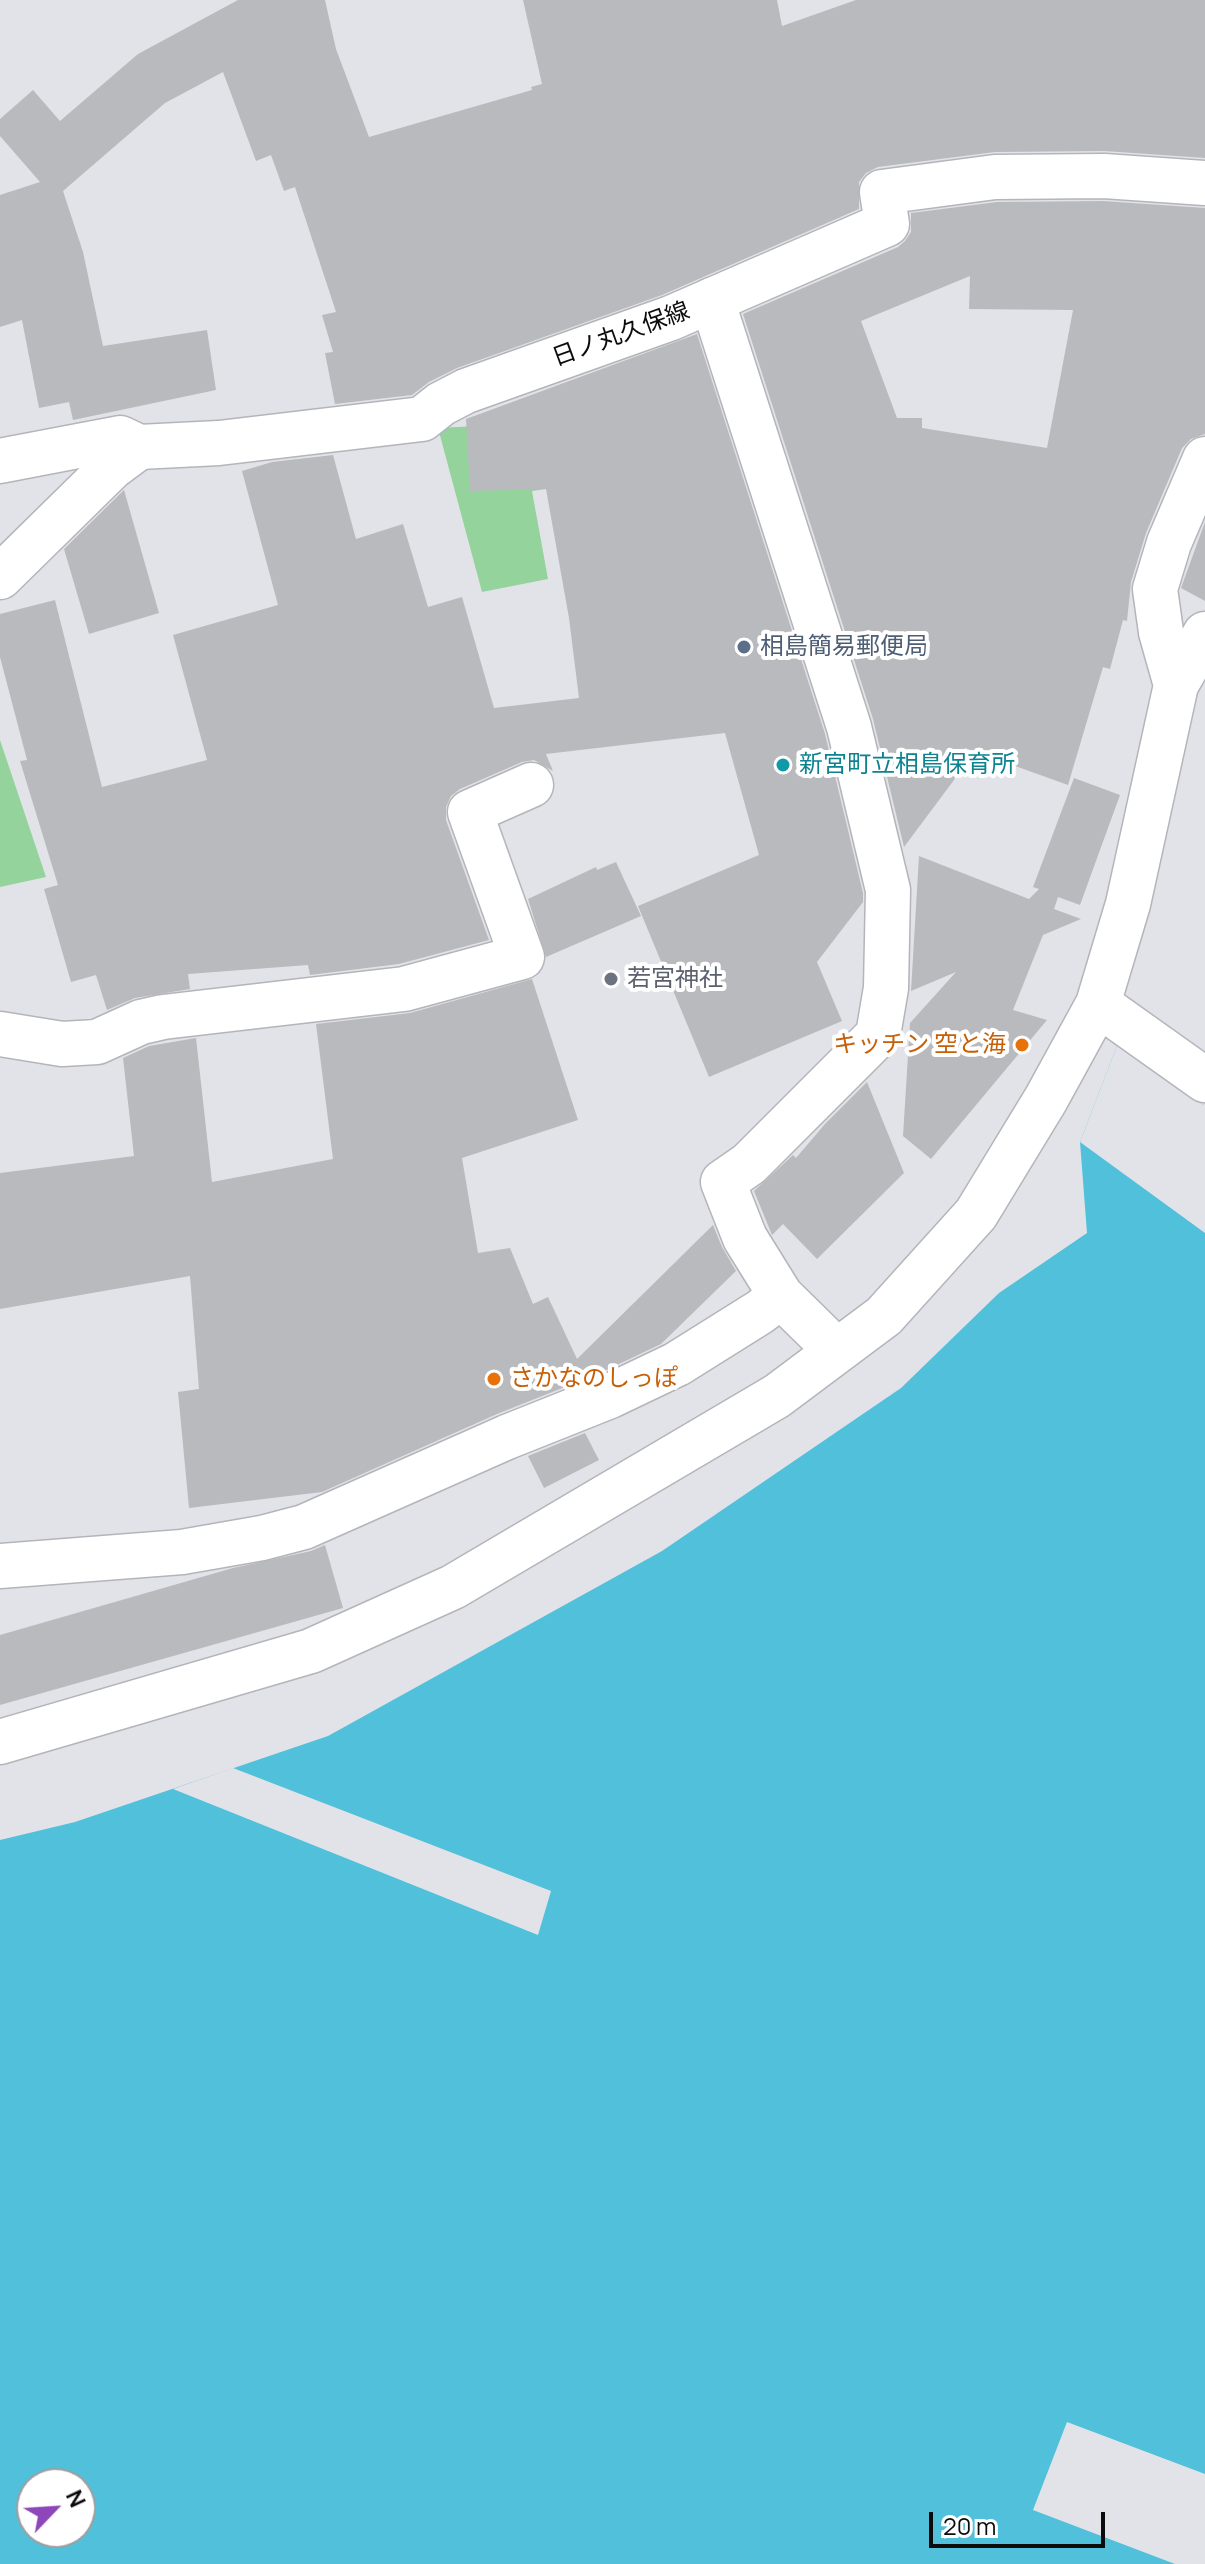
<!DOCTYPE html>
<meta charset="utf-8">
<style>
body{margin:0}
#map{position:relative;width:1205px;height:2564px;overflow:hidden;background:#e2e3e8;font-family:Manrope,sans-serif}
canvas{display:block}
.north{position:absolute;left:16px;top:2468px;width:80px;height:80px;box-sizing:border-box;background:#fff;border:2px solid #9e9e9e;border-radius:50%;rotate:65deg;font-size:22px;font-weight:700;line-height:32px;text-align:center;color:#0c0c0d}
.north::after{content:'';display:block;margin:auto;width:28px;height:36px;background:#8e47ba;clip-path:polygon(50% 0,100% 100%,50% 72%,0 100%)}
.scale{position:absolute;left:929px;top:2512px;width:176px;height:36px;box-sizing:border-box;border:4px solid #0c0c0d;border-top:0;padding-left:10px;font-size:24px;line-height:28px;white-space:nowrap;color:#0c0c0d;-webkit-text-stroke:6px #fff;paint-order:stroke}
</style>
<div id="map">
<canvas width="1205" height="2564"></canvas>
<div class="north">N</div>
<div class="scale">20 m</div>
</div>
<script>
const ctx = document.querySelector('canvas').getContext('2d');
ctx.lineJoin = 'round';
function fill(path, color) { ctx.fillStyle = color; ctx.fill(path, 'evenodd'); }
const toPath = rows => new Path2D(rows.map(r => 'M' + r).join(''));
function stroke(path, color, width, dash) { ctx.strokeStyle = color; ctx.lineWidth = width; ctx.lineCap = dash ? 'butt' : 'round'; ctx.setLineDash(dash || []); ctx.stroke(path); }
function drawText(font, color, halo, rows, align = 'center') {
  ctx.font = font + ' Manrope,"Noto Sans JP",sans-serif'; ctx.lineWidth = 8; ctx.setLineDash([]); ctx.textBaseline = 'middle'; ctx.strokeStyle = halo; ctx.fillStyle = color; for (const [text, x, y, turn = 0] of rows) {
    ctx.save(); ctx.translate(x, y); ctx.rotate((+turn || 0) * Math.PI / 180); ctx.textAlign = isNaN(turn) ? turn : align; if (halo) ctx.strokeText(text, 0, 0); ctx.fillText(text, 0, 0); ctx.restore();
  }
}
const green = toPath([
 [555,422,582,484,532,491,548,579,482,592,438,428],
 [0,740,46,877,0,887]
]);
const water = toPath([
 [1118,1043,1203,1105,1205,1103,1205,2564,0,2564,0,1840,75,1822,328,1736,662,1551,901,1388,999,1293,1087,1233,1080,1142],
 [32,2484,80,2484,80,2532,32,2532]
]);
const pier = toPath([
 [1118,1043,1203,1105,1205,1103,1205,1233,1080,1142],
 [233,1768,551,1891,538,1935,173,1789],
 [1067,2422,1205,2474,1205,2564,1175,2564,1033,2510]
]);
const building = toPath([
 [238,0,325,0,336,49,369,137,532,90,531,87,542,84,523,0,777,0,782,26,856,0,1205,0,1205,158,1104,151,995,152,878,167,866,173,859,182,859,209,662,295,457,368,429,382,412,395,335,404,325,353,333,352,322,315,336,312,295,187,284,191,271,155,256,161,223,72,165,103,63,191,83,252,103,346,207,330,216,390,73,420,69,402,39,408,22,320,0,327,0,195,40,182,0,136,0,119,33,90,60,121,138,54],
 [1103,201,1205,208,1205,434,1191,439,1182,448,1146,533,1131,582,1127,621,1123,620,1110,669,1103,667,1068,785,965,748,954,780,904,847,873,719,743,314,898,247,905,241,911,232,911,213,997,202],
 [970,276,969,309,1073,310,1047,448,922,428,922,418,897,418,861,321],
 [697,334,825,734,863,893,863,902,817,962,842,1021,709,1077,638,906,759,855,725,733,546,754,553,771,534,760,522,762,460,789,451,796,446,807,446,820,489,940,399,964,310,975,308,965,188,974,190,989,135,998,107,1010,96,975,71,982,44,889,58,885,20,761,27,760,0,657,0,614,55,600,102,787,207,760,173,635,278,605,242,471,272,462,333,455,356,539,403,524,428,607,462,597,494,708,579,698,569,618,546,489,470,491,466,419],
 [124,490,159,613,89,634,64,549],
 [1205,522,1205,601,1181,588],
 [1074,778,1120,795,1080,905,1058,897,1054,909,1081,919,1043,935,1013,1010,1047,1020,931,1159,903,1136,910,1023,956,972,911,991,919,856,1029,899,1039,889,1033,887],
 [616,862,641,916,546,957,528,899,596,867,597,870],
 [532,979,578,1120,462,1158,478,1253,510,1248,533,1304,548,1297,577,1359,713,1225,722,1247,736,1271,661,1344,600,1373,497,1414,322,1492,189,1508,178,1392,199,1389,190,1276,0,1309,0,1173,134,1156,123,1058,149,1046,196,1038,212,1182,333,1159,316,1024,410,1013],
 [867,1082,904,1173,817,1259,783,1224,772,1235,754,1191,793,1155,796,1158,825,1124],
 [585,1433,599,1460,544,1488,528,1456],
 [325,1545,343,1608,0,1705,0,1635,233,1568,311,1551]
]);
const minor = toPath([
 [712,300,849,727,888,890,886,988,878,1035,749,1164,723,1182,745,1238,781,1296,837,1351],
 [0,577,112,467,139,447],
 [1176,685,1161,632,1155,589,1169,543,1205,459],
 [1098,1004,1205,1080],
 [0,1034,62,1044,97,1042,141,1022,163,1017,404,989,522,957,470,812,531,785],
 [0,1566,182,1552,262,1538,304,1527,507,1437,610,1396,677,1364,760,1312,781,1296],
 [0,1742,311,1651,453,1587,777,1396,884,1316,976,1214,1046,1099,1098,1004,1128,904,1176,685,1205,634]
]);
const major = toPath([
 [0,461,120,438,139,447,219,443,422,419,441,404,466,391,671,318,887,224,882,192,995,177,1104,176,1205,183]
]);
const markers = [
 [744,647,8,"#5c6f8a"],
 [783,765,8,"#0f9aa8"],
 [611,979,8,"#6b7280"],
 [1022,1045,8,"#e8710a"],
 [494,1379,8,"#e8710a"]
];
const streetNames = [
 ["日ノ丸久保線",621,335,-20]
];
const serviceNames = [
 ["相島簡易郵便局",760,647]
];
const cultureNames = [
 ["新宮町立相島保育所",799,765]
];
const worshipNames = [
 ["若宮神社",627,979]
];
const foodNames = [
 ["キッチン 空と海",1006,1045],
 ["さかなのしっぽ",510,1379,"left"]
];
fill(green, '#94d39b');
fill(water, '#51c0da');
fill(pier, '#e2e3e8');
fill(building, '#b8babe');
stroke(minor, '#b4b5ba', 47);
stroke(major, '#b4b5ba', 47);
stroke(minor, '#fff', 44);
stroke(major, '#fff', 44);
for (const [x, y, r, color] of markers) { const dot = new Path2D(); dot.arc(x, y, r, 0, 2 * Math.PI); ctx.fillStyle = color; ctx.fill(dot); stroke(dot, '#fff', 3); }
drawText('24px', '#0c0c0d', '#fff', streetNames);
drawText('24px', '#4e5e75', '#fff', serviceNames, 'left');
drawText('24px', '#0d838f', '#fff', cultureNames, 'left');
drawText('24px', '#5b616d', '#fff', worshipNames, 'left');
drawText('24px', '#c56008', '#fff', foodNames, 'right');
</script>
